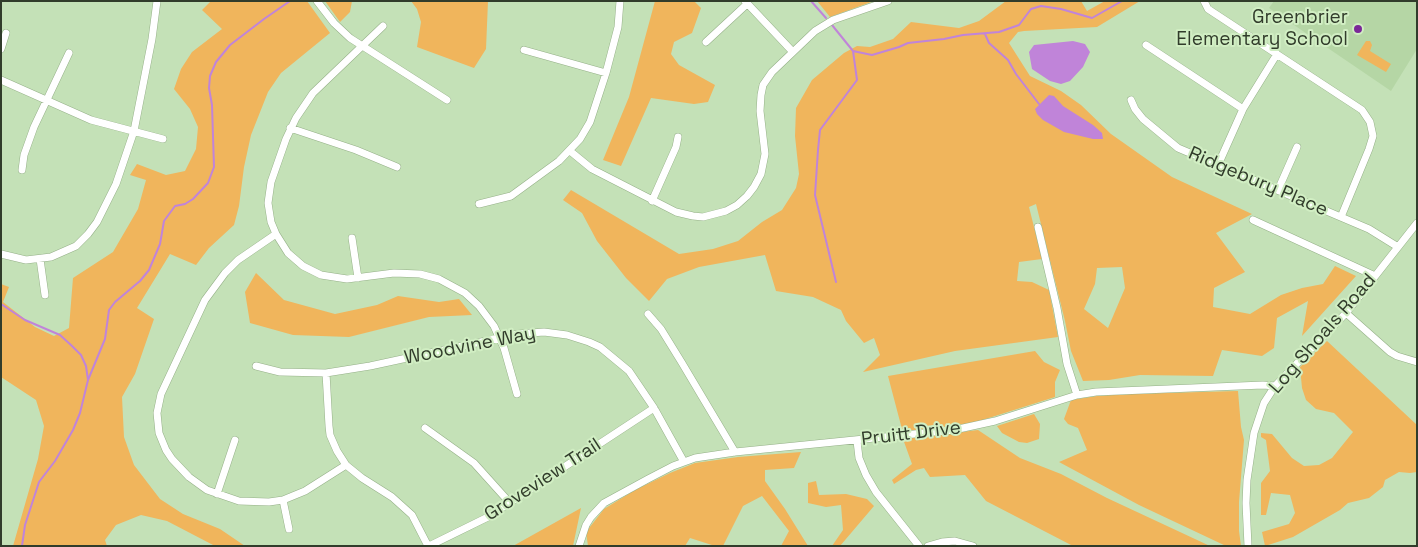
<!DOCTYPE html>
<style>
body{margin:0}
#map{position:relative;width:1418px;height:547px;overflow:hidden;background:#c4e1b7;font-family:"Space Grotesk",sans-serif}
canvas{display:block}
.frame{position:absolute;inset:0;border:2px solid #313c2b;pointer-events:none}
</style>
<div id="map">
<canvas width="1418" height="547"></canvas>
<div class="frame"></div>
</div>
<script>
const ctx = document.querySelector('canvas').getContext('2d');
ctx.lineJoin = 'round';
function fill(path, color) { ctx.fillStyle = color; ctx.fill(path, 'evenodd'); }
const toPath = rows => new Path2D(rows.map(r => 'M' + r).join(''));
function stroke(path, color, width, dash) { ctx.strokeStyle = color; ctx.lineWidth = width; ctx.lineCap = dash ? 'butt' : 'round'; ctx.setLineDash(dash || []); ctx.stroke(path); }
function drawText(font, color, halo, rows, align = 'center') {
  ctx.font = font + ' "Space Grotesk",sans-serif'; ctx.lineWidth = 4; ctx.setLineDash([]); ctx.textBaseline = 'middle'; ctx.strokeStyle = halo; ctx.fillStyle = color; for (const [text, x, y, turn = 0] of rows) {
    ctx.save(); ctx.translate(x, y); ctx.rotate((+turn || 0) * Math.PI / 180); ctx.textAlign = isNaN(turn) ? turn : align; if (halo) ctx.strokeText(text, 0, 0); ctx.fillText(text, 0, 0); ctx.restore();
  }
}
const built = toPath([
 [1274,1,1417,1,1417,49,1391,91,1269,8]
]);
const green = toPath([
 [211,1,307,1,330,33,281,73,268,92,251,135,244,167,239,206,234,225,209,248,196,265,170,254,137,308,154,319,135,374,122,397,124,437,134,465,160,499,183,514,220,529,245,546,215,546,167,521,141,515,116,525,105,540,107,546,13,546,38,459,44,426,36,400,1,377,1,284,9,287,3,302,35,327,54,336,69,328,73,278,113,252,138,209,146,180,130,175,137,164,166,175,185,171,196,149,198,127,190,109,174,89,181,69,192,52,222,29,202,10],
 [325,1,352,1,350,12,340,22],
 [411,1,488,1,486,49,474,68,417,47,421,22,417,9],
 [655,1,694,1,701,8,692,33,674,42,671,54,679,65,715,85,708,102,694,104,651,98,621,166,603,160,629,97],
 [817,1,874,1,830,17],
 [1006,1,1081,1,1087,11,1105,1,1140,1,1097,27,1024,31,1018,32,1009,43,1030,76,1061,91,1081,105,1111,134,1172,177,1252,214,1216,233,1245,272,1214,288,1213,307,1250,314,1281,295,1302,288,1323,284,1335,266,1356,276,1302,336,1308,301,1277,318,1274,348,1262,356,1222,350,1213,376,1140,375,1109,380,1083,381,1071,351,1065,321,1036,204,1029,207,1042,259,1019,262,1017,281,1032,282,1049,290,1058,337,955,351,863,372,880,355,874,338,864,343,846,321,841,310,813,297,776,291,765,255,699,267,667,279,649,301,626,278,597,241,582,213,563,200,571,190,679,254,713,249,738,241,762,222,782,210,796,188,799,174,795,136,796,108,812,80,844,53,857,46,870,47,893,39,911,22,959,28,979,21],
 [1122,267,1125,288,1108,328,1084,309,1095,284,1097,268],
 [1366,41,1370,41,1372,45,1370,51,1391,64,1386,72,1357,55],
 [256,273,284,300,335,314,377,305,398,296,439,302,459,299,472,315,429,317,349,337,293,335,250,323,245,292],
 [1327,341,1417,425,1417,472,1410,473,1399,472,1385,480,1383,487,1369,498,1348,503,1340,510,1293,537,1265,546,1262,532,1289,524,1295,513,1290,495,1271,493,1266,515,1261,515,1261,483,1270,471,1266,440,1261,437,1261,433,1272,434,1292,458,1304,466,1319,465,1332,458,1353,432,1334,413,1316,409,1306,400,1302,388,1300,367],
 [1035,351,1044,362,1060,370,1055,382,1055,397,973,423,903,433,888,376],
 [1238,391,1241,427,1244,440,1239,502,1239,531,1241,546,1226,546,1139,505,1059,462,1087,450,1078,428,1068,424,1064,419,1071,400,1097,396,1129,394],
 [1034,414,1040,424,1039,439,1027,443,1019,442,1002,433,997,426],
 [978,430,1020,458,1061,474,1107,498,1210,546,1073,546,986,501,965,475,930,477,924,468,916,470,894,484,892,480,912,464,903,439],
 [801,452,794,468,765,470,765,481,785,509,808,546,781,546,789,531,762,496,743,506,723,546,715,546,690,538,685,546,588,546,586,532,604,509,635,490,670,473,695,463,738,457],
 [816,481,819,495,846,494,867,499,874,506,840,546,832,546,843,530,841,505,826,507,808,503,808,483],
 [581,508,573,546,513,546]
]);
const water = toPath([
 [1073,41,1085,44,1090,52,1083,67,1070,81,1061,84,1050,81,1032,69,1029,52,1034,45],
 [1049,95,1054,96,1063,106,1093,125,1102,133,1103,139,1093,139,1064,132,1043,120,1037,114,1035,109]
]);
const stream = toPath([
 [811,1,826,18],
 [832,25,853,51,857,80,820,130,818,150,815,195,836,282],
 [985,34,989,43,1008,60,1016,74,1039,104],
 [853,51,872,55,899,47,908,43,944,39,963,35,999,32,1019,25,1031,9,1041,6,1061,9,1092,18,1122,1],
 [1,304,25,320,60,335,72,346,81,355,86,366,88,380,80,413,73,430,55,461,39,482,25,525,22,546],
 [88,380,105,339,109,310,115,302,140,281,149,270,160,244,164,221,175,206,185,204,193,199,208,183,214,167,212,105,209,88,210,76,216,62,230,45,264,19,290,1]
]);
const minor = toPath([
 [317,1,334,23,350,38,447,100],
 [745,1,792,51],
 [1204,1,1208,9,1362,110,1370,122,1373,136,1369,149,1341,217],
 [383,26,313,93,296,118,286,139,271,182,268,203,271,222,276,234,288,253,303,266,321,275,347,279,394,273,420,274,439,279,465,293,479,306,494,326,504,348,517,394],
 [706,42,747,4],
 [1146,45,1243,109],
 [1,49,6,33],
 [524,50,606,73],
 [1,80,91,120,163,139],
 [1131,100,1135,109,1143,119,1178,148,1369,229,1398,247],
 [290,128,356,150,397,167],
 [570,151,592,169,676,212,693,216,703,217,726,211,737,205,747,196,754,187,761,174,765,154,760,111,761,95,763,85,772,72,815,31,833,20,888,1],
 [1218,165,1243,109,1277,54],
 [22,170,24,155,34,127,69,53],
 [1278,190,1297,147],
 [652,201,676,147,678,137],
 [479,204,511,196,559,161,580,139,590,122,606,73,618,27,620,1],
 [1253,220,1375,276],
 [1038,227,1057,308,1067,364,1077,395],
 [276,234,238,260,225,273,205,300,161,394,157,413,159,433,166,450,172,459,189,477,207,490,239,501,269,502,283,500,305,491,346,465],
 [352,238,358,278],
 [1,254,26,260,51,257,76,246,88,234,97,222,116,184,134,131,152,39,157,1],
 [40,259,45,295],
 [1346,313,1390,352,1397,356,1417,362],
 [648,314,661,329,682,363,735,452],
 [256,366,280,372,326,373,370,366,518,334,544,332,567,335,589,342,600,347,629,371,654,408,684,462],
 [326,373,329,426,330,435,337,451,346,465,362,478,392,497,412,515,428,546],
 [425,428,474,463,510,503],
 [857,441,859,458,866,475,876,492,919,546],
 [217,494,235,440],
 [283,500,289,529],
 [429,546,488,517,654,408],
 [579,546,586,525,591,517,604,503,648,479,673,466,695,458,735,452,954,430,995,421,1077,395,1096,392,1263,385,1275,386],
 [928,546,942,542,955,541,973,546],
 [1248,546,1246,503,1247,480,1254,433,1264,403,1275,386,1346,313,1417,223]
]);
const markers = [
 [1358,29,5,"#7b2898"]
];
const poiNames = [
 ["Greenbrier",1348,18],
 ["Elementary School",1348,40]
];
const streetNames = [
 ["Ridgebury Place",1258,182,23],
 ["Log Shoals Road",1323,334,-49],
 ["Woodvine Way",470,346,-11],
 ["Pruitt Drive",911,434,-7],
 ["Groveview Trail",543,480,-33]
];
fill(built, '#b5d6a5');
fill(green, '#f0b55c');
fill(water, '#c084d9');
stroke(stream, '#c084d9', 2);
stroke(minor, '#95b088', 8);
stroke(minor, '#fff', 7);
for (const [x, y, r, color] of markers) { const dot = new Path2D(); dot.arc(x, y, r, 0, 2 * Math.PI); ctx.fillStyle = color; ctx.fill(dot); stroke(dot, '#d1eec3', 2); }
drawText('19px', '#313c2b', '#d1eec3', poiNames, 'right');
drawText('19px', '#313c2b', '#d1eec3', streetNames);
</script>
